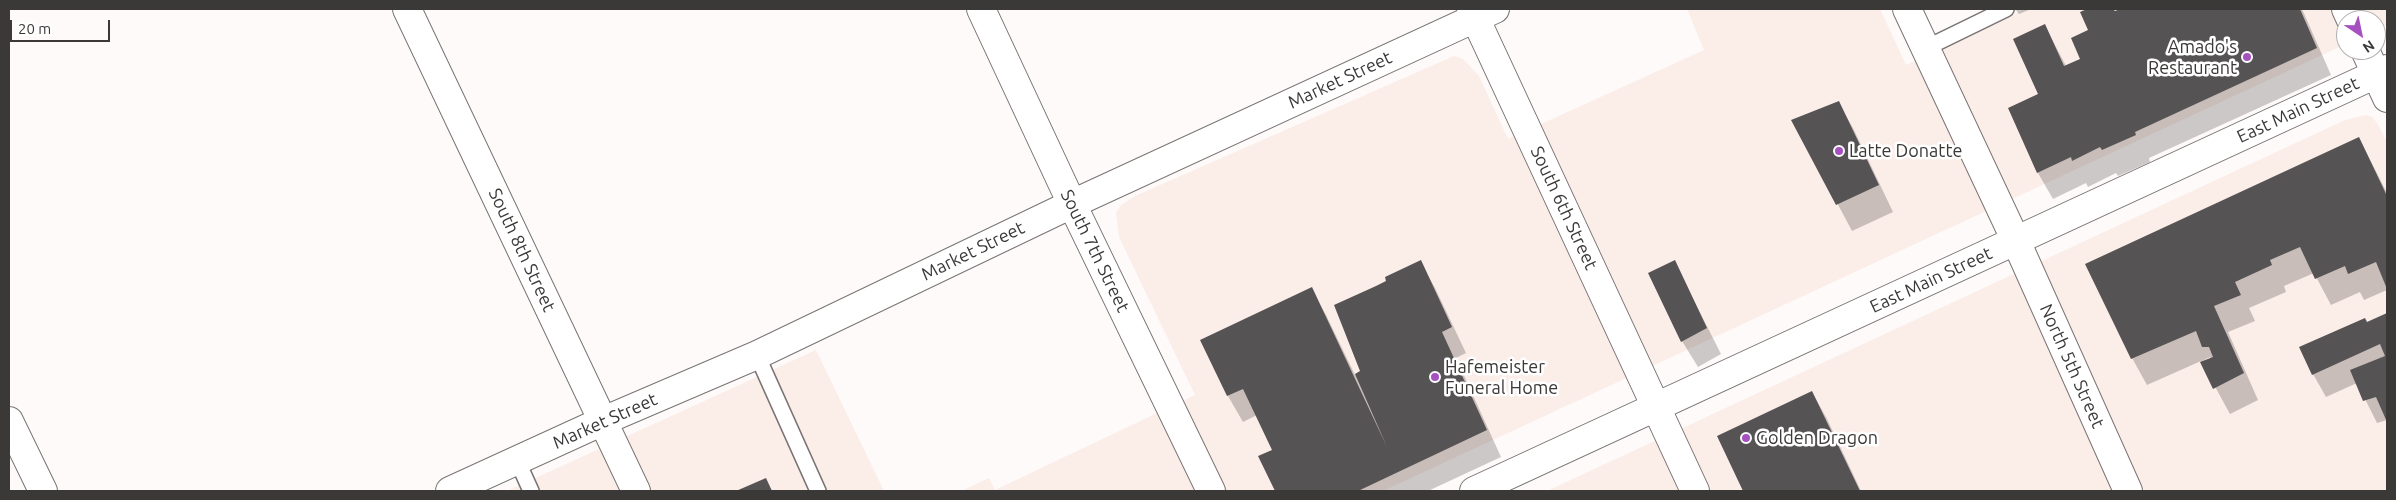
<!DOCTYPE html>
<style>
body{margin:0}
#map{position:relative;width:2396px;height:500px;overflow:hidden;background:#fefaf9;font-family:Ubuntu,sans-serif}
canvas{display:block}
.frame{position:absolute;inset:0;border:10px solid #3b3938;pointer-events:none}
.north{position:absolute;left:2336px;top:10px;width:50px;height:50px;box-sizing:border-box;background:#fff;border:1px solid #b1b0af;border-radius:50%;rotate:146deg;font-size:14px;font-weight:700;line-height:20px;text-align:center;color:#3b3938}
.north::after{content:'';display:block;margin:auto;width:18px;height:22px;background:#a651c0;clip-path:polygon(50% 0,100% 100%,50% 72%,0 100%)}
.scale{position:absolute;left:10px;top:20px;width:100px;height:22px;box-sizing:border-box;border:2px solid #3b3938;border-top:0;padding-left:6px;font-size:15px;line-height:18px;white-space:nowrap;color:#3b3938;-webkit-text-stroke:4px #fff;paint-order:stroke}
</style>
<div id="map">
<canvas width="2396" height="500"></canvas>
<div class="frame"></div>
<div class="north">N</div>
<div class="scale">20 m</div>
</div>
<script>
const ctx = document.querySelector('canvas').getContext('2d');
ctx.lineJoin = 'round';
function fill(path, color) { ctx.fillStyle = color; ctx.fill(path, 'evenodd'); }
const toPath = rows => new Path2D(rows.map(r => 'M' + r).join(''));
function stroke(path, color, width, dash) { ctx.strokeStyle = color; ctx.lineWidth = width; ctx.lineCap = dash ? 'butt' : 'round'; ctx.setLineDash(dash || []); ctx.stroke(path); }
function drawText(font, color, halo, rows, align = 'center') {
  ctx.font = font + ' Ubuntu,sans-serif'; ctx.lineWidth = 5; ctx.setLineDash([]); ctx.textBaseline = 'middle'; ctx.strokeStyle = halo; ctx.fillStyle = color; for (const [text, x, y, turn = 0] of rows) {
    ctx.save(); ctx.translate(x, y); ctx.rotate((+turn || 0) * Math.PI / 180); ctx.textAlign = isNaN(turn) ? turn : align; if (halo) ctx.strokeText(text, 0, 0); ctx.fillText(text, 0, 0); ctx.restore();
  }
}
const built = toPath([
 [1687,9,1880,9,1906,65,2025,9,2387,9,2387,25,2376,30,2376,20,2346,20,2346,44,1383,491,961,491,989,478,995,490,1195,395,1119,237,1116,213,1121,205,1135,196,1454,56,1463,59,1479,76,1508,139,1704,50],
 [2366,115,2372,117,2377,123,2387,142,2387,491,1547,491,2345,120],
 [816,350,884,491,507,491]
]);
const shadow = toPath([
 [2015,9,2031,9,2019,14],
 [2090,9,2112,9,2114,13,2124,9,2302,9,2331,75,2149,158,2150,162,2118,176,2116,173,2088,187,2086,183,2053,199,2038,173,2009,109,2040,94,2045,26,2066,66,2082,59,2090,30,2081,13],
 [1838,102,1853,128,1893,212,1852,231,1793,120],
 [2359,138,2387,193,2387,290,2364,300,2360,292,2331,305,2314,273,2284,286,2286,292,2249,308,2255,321,2228,332,2258,400,2230,414,2201,361,2147,385,2132,358],
 [2210,357,2211,360,2203,363,2202,361],
 [1420,261,1435,288,1466,353,1456,358,1501,457,1428,491,1276,491,1260,457,1273,451,1257,415,1243,422,1228,396,1311,289,1326,315,1355,375,1361,371,1377,287],
 [1674,261,1721,354,1698,367,1682,341],
 [2387,315,2387,420,2377,423,2357,383,2326,397,2313,374,2367,324],
 [1812,392,1827,419,1861,491,1744,491,1718,437]
]);
const building = toPath([
 [2087,9,2113,9,2115,11,2120,9,2300,9,2317,48,2135,132,2136,135,2102,150,2100,147,2072,161,2071,157,2037,173,2008,108,2038,94,2013,39,2045,24,2064,66,2080,59,2071,38,2088,30,2080,12],
 [1839,101,1879,185,1836,205,1791,120],
 [2359,137,2387,196,2387,289,2376,262,2348,274,2345,266,2315,279,2300,247,2270,260,2272,265,2235,282,2241,295,2214,306,2244,373,2213,389,2200,362,2213,357,2209,347,2202,347,2196,331,2131,359,2085,264],
 [1421,260,1452,327,1442,332,1487,430,1358,491,1275,491,1258,456,1272,450,1243,389,1227,396,1200,340,1312,287,1387,447,1355,374,1360,371,1334,305,1376,286,1386,281,1385,277],
 [1675,260,1707,328,1681,342,1648,273],
 [2387,313,2387,422,2376,397,2363,401,2350,370,2385,356,2380,344,2312,375,2299,347,2365,318,2367,322],
 [1812,391,1860,491,1743,491,1717,436],
 [766,478,772,491,736,491]
]);
const lane = toPath([
 [1926,48,2006,9],
 [757,355,818,491],
 [517,460,531,491]
]);
const street = toPath([
 [407,9,636,491],
 [981,9,1072,204,1211,491],
 [1471,9,1695,491],
 [1907,9,2016,241,2128,491],
 [2346,9,2351,20],
 [2365,50,2376,74],
 [9,421,43,491],
 [450,491,603,421,757,355,1072,204,1495,9]
]);
const secondary = toPath([
 [2376,74,2387,98]
]);
const primary = toPath([
 [1474,491,2387,69]
]);
const markers = [
 [2247,57,5,"#a651c0"],
 [1839,151,5,"#a651c0"],
 [1435,377,5,"#a651c0"],
 [1746,438,5,"#a651c0"]
];
const poiNames = [
 ["Amado's",2237,47,"right"],
 ["Restaurant",2237,68,"right"],
 ["Latte Donatte",1849,151],
 ["Hafemeister",1445,367],
 ["Funeral Home",1445,388],
 ["Golden Dragon",1756,438]
];
const streetNames = [
 ["Market Street",1340,80,-25],
 ["East Main Street",2298,110,-25],
 ["South 6th Street",1564,208,65],
 ["South 8th Street",522,250,65],
 ["Market Street",973,251,-26],
 ["South 7th Street",1095,251,64],
 ["East Main Street",1931,280,-25],
 ["North 5th Street",2072,366,66],
 ["Market Street",605,421,-24]
];
fill(built, '#fbede8');
fill(shadow, '#0003');
fill(building, '#565355');
stroke(lane, '#797473', 18);
stroke(street, '#797473', 30);
stroke(secondary, '#797473', 30);
stroke(primary, '#797473', 30);
stroke(lane, '#fff', 15);
stroke(street, '#fff', 28);
stroke(secondary, '#fff', 28);
stroke(primary, '#fff', 28);
for (const [x, y, r, color] of markers) { const dot = new Path2D(); dot.arc(x, y, r, 0, 2 * Math.PI); ctx.fillStyle = color; ctx.fill(dot); stroke(dot, '#fff', 2); }
drawText('18px', '#3b3938', '#fff', poiNames, 'left');
drawText('18px', '#3b3938', '#fff', streetNames);
</script>
